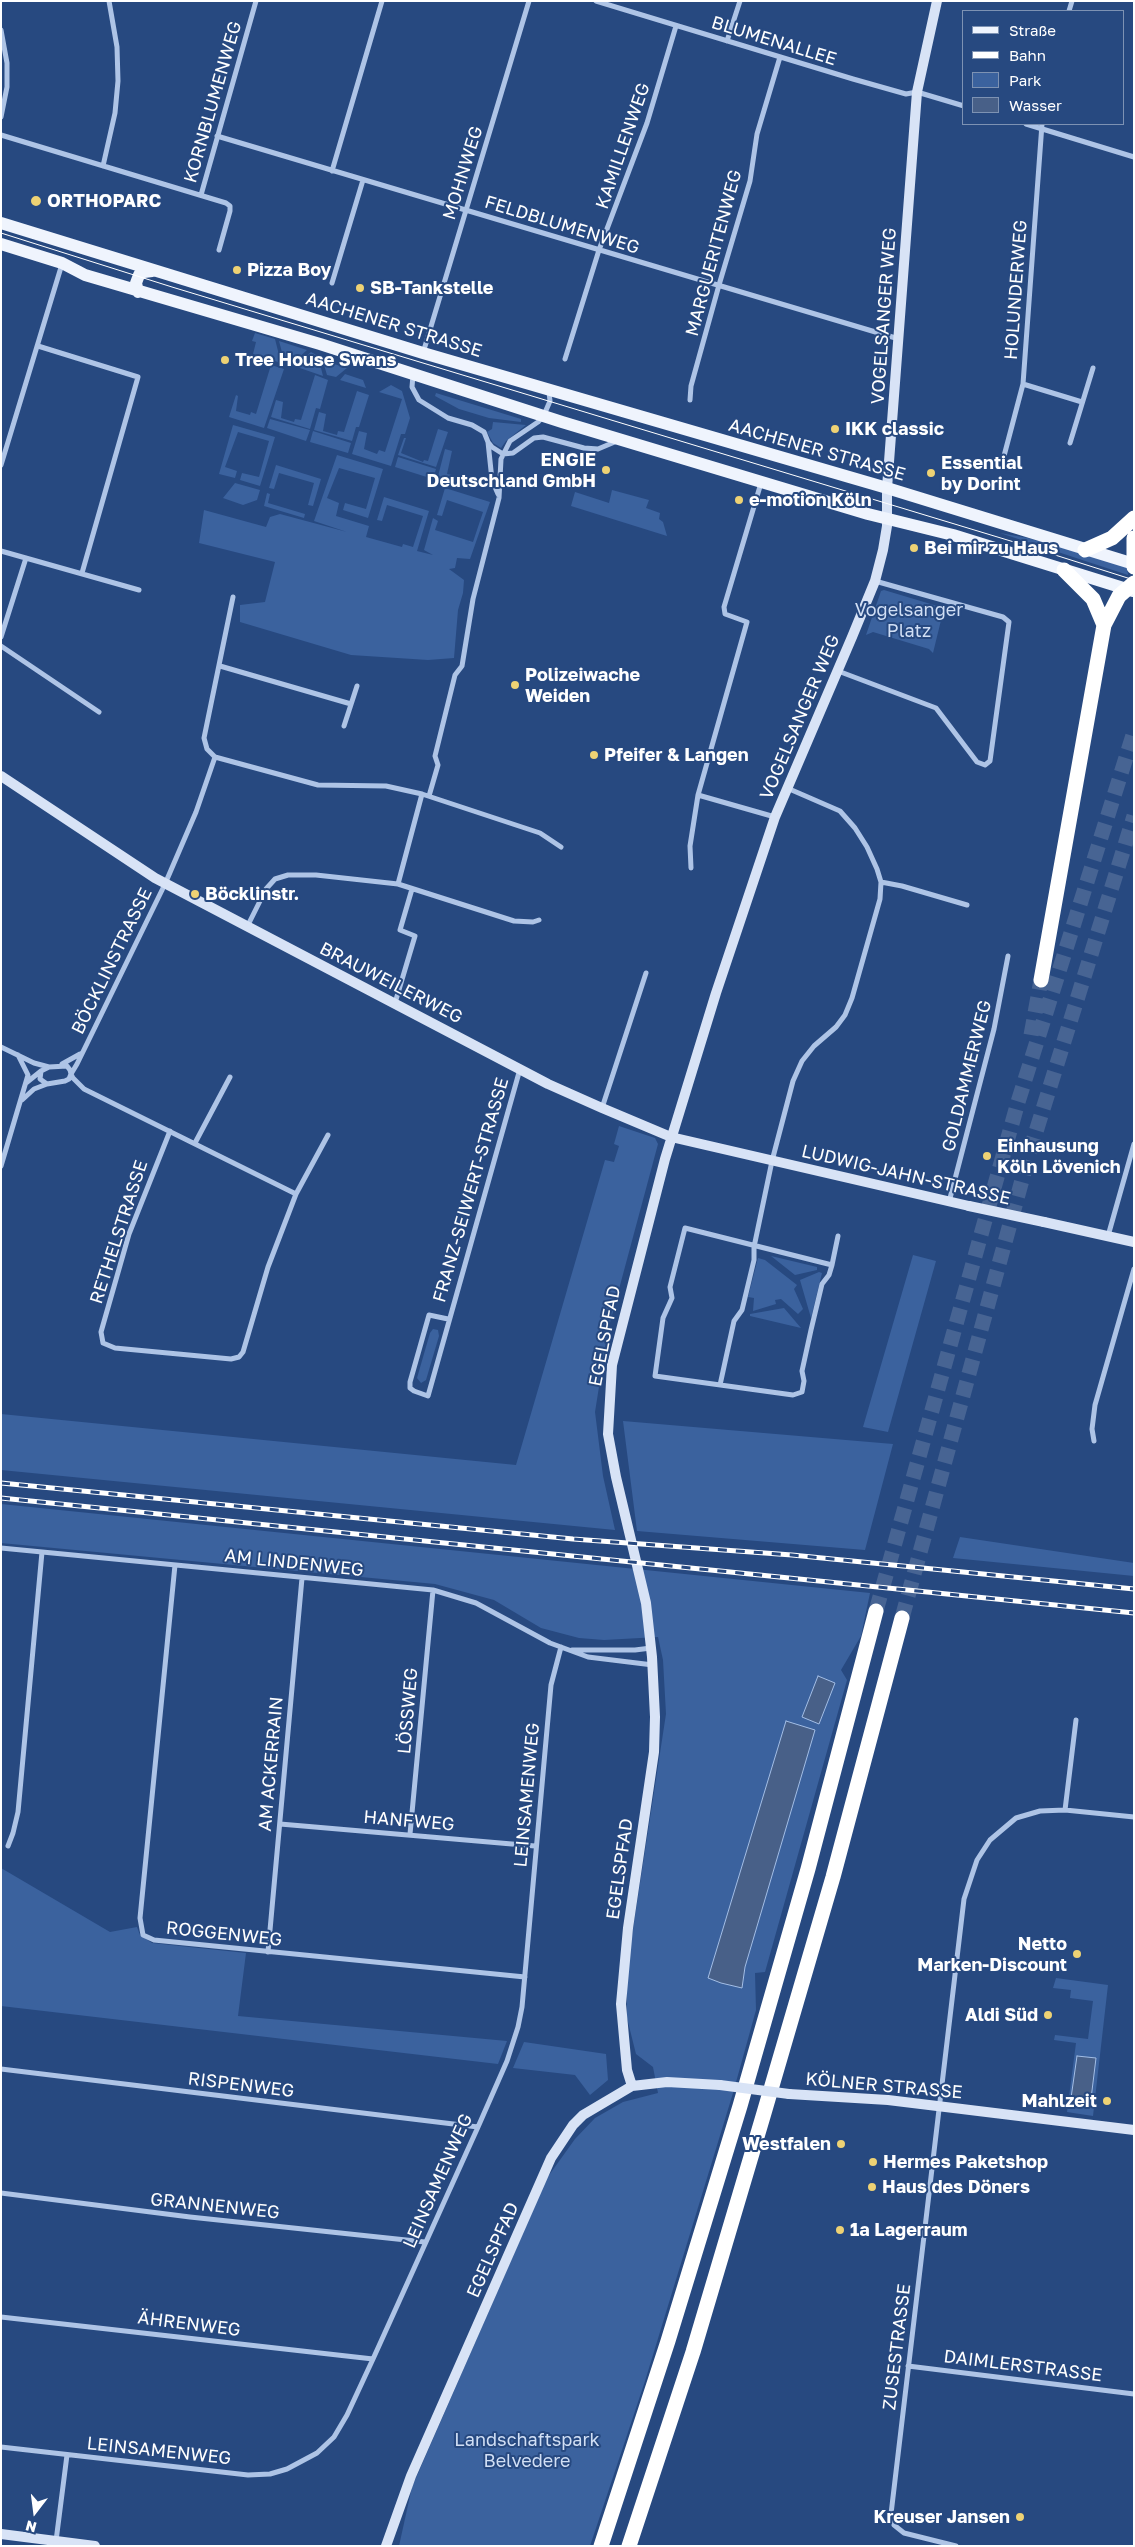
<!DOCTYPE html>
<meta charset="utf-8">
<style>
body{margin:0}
#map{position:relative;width:1135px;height:2547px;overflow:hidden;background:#274980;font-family:"Golos Text",sans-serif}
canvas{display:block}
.frame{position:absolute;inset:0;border:2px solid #fff;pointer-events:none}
.legend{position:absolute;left:962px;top:10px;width:162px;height:115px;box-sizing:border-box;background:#274980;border:1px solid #7d92b3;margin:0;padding:6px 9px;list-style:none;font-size:15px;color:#fff}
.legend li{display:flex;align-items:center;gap:10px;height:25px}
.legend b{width:25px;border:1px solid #7d92b3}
.north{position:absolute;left:10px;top:2487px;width:50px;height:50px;-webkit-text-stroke:4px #274980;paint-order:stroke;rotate:195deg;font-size:14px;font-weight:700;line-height:20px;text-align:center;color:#fff}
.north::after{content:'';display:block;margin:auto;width:18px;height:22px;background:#fff;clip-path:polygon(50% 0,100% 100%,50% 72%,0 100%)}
</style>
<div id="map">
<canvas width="1135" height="2547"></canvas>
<div class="frame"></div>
<ul class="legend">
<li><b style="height:6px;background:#eff4fd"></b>Straße</li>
<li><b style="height:6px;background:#fff"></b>Bahn</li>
<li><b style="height:14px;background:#3b629e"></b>Park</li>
<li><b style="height:14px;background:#486088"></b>Wasser</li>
</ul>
<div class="north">N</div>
</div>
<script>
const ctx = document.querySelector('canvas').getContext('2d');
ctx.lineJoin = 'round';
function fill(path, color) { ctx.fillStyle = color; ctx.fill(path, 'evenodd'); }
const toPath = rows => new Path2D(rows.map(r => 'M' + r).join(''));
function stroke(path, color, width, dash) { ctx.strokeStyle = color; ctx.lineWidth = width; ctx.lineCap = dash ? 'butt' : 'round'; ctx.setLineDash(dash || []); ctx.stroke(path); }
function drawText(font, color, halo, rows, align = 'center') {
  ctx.font = font + ' "Golos Text",sans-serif'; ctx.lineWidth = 4; ctx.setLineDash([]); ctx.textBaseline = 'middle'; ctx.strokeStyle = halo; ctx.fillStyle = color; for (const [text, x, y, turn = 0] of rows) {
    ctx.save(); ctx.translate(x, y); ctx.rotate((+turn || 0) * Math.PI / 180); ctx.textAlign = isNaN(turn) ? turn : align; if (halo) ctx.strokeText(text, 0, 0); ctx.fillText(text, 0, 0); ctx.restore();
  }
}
const green = toPath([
 [255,333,275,339,281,363,253,354,256,342,252,341],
 [279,341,307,350,293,363,284,360],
 [311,352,318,356,323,376,294,366],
 [322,358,334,364,347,368,336,377,327,375],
 [271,365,284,369,264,428,229,417,236,395,238,396,236,411,250,415,251,412,256,414],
 [345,374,363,380,366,388,340,380],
 [315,375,328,380,320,409,316,408,310,429,271,417,276,400,283,402,281,418,294,422,295,419,301,420],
 [391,385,402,391,410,418,405,434,401,434,391,466,352,454,359,431,367,433,364,449,377,454,379,450,385,452,402,399,379,392],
 [357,391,369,395,359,427,356,427,352,441,314,430,319,412,326,414,323,431,337,435,338,431,344,432],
 [436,393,521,419,521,422,489,418,459,409,435,396],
 [270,419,310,430,306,441,267,428],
 [493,422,526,425,506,441,501,448,493,443,487,432,492,429],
 [233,425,275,437,260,486,240,480,242,473,259,477,269,441,238,432,225,467,237,471,235,478,219,474],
 [438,429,448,432,436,467,398,455,404,438,406,438,401,453,423,462,424,460,428,461],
 [313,431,351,443,348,453,310,442],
 [445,449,452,451,447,474,452,475,452,478,466,482,464,488,437,480],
 [337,455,383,469,368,518,343,510,345,503,366,509,375,478,339,468,327,498,339,503,336,516,369,526,366,537,402,547,403,544,413,547,423,516,387,505,382,521,377,520,384,497,429,511,417,551,433,555,424,550,433,518,438,521,435,530,473,542,483,512,447,500,442,516,437,515,445,488,490,502,470,559,457,558,455,568,449,569,464,580,463,593,458,610,454,658,428,660,351,655,240,622,240,605,265,602,275,562,199,543,204,510,266,527,270,517,280,514,347,532,314,521],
 [398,457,436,469,433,479,395,467],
 [276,465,321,479,313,506,308,505,314,483,279,473,274,489,269,488],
 [235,483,260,490,257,500,243,505,223,498],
 [612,490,649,500,646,508,660,513,659,519,663,522,667,536,571,506,575,492,609,503],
 [267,493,270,494,268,503,305,514,304,518,264,506],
 [1000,533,1028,538,1127,566,1128,575],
 [884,590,944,608,933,653,929,649,873,632,866,635,881,591],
 [619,1126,655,1138,658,1144,608,1330,595,1412,603,1476,615,1530,1,1470,1,1414,516,1465,605,1160,614,1162,619,1146,614,1144],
 [913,1255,936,1261,888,1432,863,1427],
 [771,1256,817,1267,817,1270,795,1275],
 [758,1258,765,1260,797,1285,794,1289,803,1309,798,1314,781,1299,775,1300,776,1304,753,1311,754,1298,748,1297],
 [819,1272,822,1273,811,1318,800,1280],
 [784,1308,801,1328,750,1316,750,1314],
 [433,1329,438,1330,439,1336,426,1380,421,1383,417,1378,430,1333],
 [623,1421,893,1444,865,1550,637,1531],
 [1,1504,870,1593,861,1636,841,1670,847,1680,765,1972,755,1973,756,2010,733,2093,645,2381,590,2546,399,2546,412,2487,547,2178,575,2139,595,2118,623,2102,658,2093,653,2067,636,2054,627,2018,627,1968,666,1714,663,1660,658,1637,604,1640,579,1638,541,1628,494,1600,435,1584,1,1543],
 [960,1537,1134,1563,1134,1576,953,1558],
 [1,1868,110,1932,137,1927,140,1935,152,1943,246,1953,238,2016,507,2041,498,2064,1,2006],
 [1056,1978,1108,1985,1093,2116,1067,2112,1076,2043,1054,2040,1055,2035,1088,2039,1093,2001,1070,1998,1071,1990,1053,1988],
 [524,2042,606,2054,608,2080,590,2095,575,2075,513,2068]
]);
const water = toPath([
 [818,1676,835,1683,819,1724,802,1717,818,1676],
 [786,1721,815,1730,745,1967,742,1988,721,1983,708,1978,786,1721],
 [1077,2056,1096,2058,1090,2107,1070,2105,1077,2056]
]);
const highwayTunnel = toPath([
 [1031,1035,1041,980],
 [876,1611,1018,1102,1134,732],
 [902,1618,1030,1151,1134,816]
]);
const street = toPath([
 [596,1,853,79,906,94,917,92,964,106],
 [1069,11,1072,1],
 [1,30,7,63,7,87,1,117],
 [727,41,740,1],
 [1026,124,1134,157],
 [1,135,226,203,230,206,230,211,219,250],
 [217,136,899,339],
 [103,166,115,113,118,81,117,47,109,1],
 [332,171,382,1],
 [201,195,256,1],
 [332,283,363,180],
 [38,346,138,377,82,573],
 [423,353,529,1],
 [565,359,599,250,647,123,676,26],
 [413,375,412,387,419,400,448,418,472,425,484,432,488,442,492,480,498,494],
 [1023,384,1082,402],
 [690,400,691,386,719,285,750,181,757,134,780,57],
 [488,442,492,447,503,454,513,453,534,438,543,437,584,448,598,449,617,441],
 [1070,443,1093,368],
 [1004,456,1023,384,1042,124],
 [1,465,62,264],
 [1,551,139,590],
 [233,597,204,738,207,749,215,757,318,785,386,786,422,794,540,833,561,847],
 [1,637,26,558],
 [1,646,99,712],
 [220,666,351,704],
 [838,671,936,708,977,762,985,765,990,761,1009,622,1003,617,875,581],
 [344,726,357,686],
 [215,757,196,812,165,884,77,1064,71,1074,69,1079,65,1081,47,1084,40,1079,41,1071,49,1067,67,1066,70,1070,71,1074,73,1078,84,1089,296,1194],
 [698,795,775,817],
 [429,796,438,765,435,756,455,675,462,666,473,599,499,498,501,459,510,441,538,422,544,415,550,401,549,392],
 [691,868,690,846,698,795,747,622,725,614,724,607,761,483],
 [881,882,902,886,967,905],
 [398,884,422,794],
 [247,927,266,889,275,879,288,875,316,875,398,884,514,921,533,922,539,920],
 [395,1003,415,936,400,930,412,889],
 [1,1047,34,1063,49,1067],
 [62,1064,80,1054],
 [26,1083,41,1071],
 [22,1100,34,1089,47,1084],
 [602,1108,646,973],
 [170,1131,129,1234,101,1332,103,1343,115,1348,231,1359,239,1357,243,1352,268,1267,296,1194,328,1135],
 [195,1143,230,1077],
 [1,1166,28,1075,18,1055],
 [949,1202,994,1029,1008,956],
 [1108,1236,1134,1144],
 [832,1265,685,1228,670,1287,672,1298,663,1318,655,1376,793,1395,802,1392,804,1381,802,1371,811,1330,822,1284,829,1275,832,1265,838,1236],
 [448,1319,429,1315,410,1382,410,1388,414,1391,428,1396,520,1069],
 [720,1385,734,1321,742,1310,754,1260,754,1247,772,1161,793,1081,802,1061,814,1046,836,1027,845,1015,852,998,880,899,881,882,877,869,867,847,855,828,840,811,787,788],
 [1094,1441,1092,1429,1095,1405,1134,1269],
 [1,1548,433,1590,476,1603,550,1643,588,1657,653,1665],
 [175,1565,140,1918,143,1935,154,1940,525,1977],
 [572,1650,635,1650,651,1648],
 [1065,1810,1076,1720],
 [280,1824,535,1846],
 [410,1834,433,1590],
 [8,1846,13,1833,18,1812,42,1552],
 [268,1952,302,1578],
 [1,2069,478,2127],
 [1,2193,190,2217,425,2242],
 [1,2317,373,2359],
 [908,2366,1134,2394],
 [1,2447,248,2475,270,2474,287,2469,317,2453,334,2437,347,2415,373,2359,478,2127,507,2061,518,2027,522,2007,551,1685,561,1647],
 [56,2541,67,2455],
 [956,2546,904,2533,894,2525,891,2514,964,1899,977,1860,990,1840,1016,1818,1040,1811,1065,1810,1134,1817]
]);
const secondary = toPath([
 [1,776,155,878,548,1084,602,1108,671,1137,969,1206],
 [1044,1222,1134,1242],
 [632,2086,627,2070,621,2004,628,1928,654,1752,655,1717,652,1657,646,1603,616,1477,608,1434,612,1365,665,1159,716,993,775,817,852,637,875,581,883,550,887,526,887,488,917,92,937,1],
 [789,2094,888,2100,1134,2130],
 [1,2534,95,2546],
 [386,2546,411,2476,551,2158,573,2125,583,2115,632,2086,667,2082,720,2085]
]);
const primary = toPath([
 [1,223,423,353,887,488,1134,564],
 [1,244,62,263,85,275,320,344,562,422,868,514,953,535,1133,591],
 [138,292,136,283,139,275,144,272,152,271]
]);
const highway = toPath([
 [1134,538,1134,567],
 [1085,550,1112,538,1134,518],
 [1064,570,1093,599,1104,625],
 [1041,980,1104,625,1119,596,1134,583],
 [601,2546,668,2341,740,2106,808,1869,876,1611],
 [629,2546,693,2352,764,2113,833,1877,902,1618]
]);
const tram = toPath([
 [1,233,172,287,1014,542,1134,580]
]);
const rail = toPath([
 [1,1483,573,1539,792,1555,1134,1589],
 [1,1498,1134,1613]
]);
const secondaryBridge = toPath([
 [969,1206,1044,1222],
 [720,2085,789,2094]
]);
const markers = [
 [36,201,6,"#eed274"],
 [237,270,5,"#eed274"],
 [360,288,5,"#eed274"],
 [225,360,5,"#eed274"],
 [835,429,5,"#eed274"],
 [606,470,5,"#eed274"],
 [931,473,5,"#eed274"],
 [739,500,5,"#eed274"],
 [914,548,5,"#eed274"],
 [515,685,5,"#eed274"],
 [594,755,5,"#eed274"],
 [195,894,5,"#eed274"],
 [987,1156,5,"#eed274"],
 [1077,1954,5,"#eed274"],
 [1048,2015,5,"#eed274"],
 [1107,2101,5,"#eed274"],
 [841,2144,5,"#eed274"],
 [873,2162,5,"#eed274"],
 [872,2187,5,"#eed274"],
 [840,2230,5,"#eed274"],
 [1020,2517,5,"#eed274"]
];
const streetNames = [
 ["BLUMENALLEE",774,41,17],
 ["KORNBLUMENWEG",213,102,-74],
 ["KAMILLENWEG",623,146,-71],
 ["MOHNWEG",463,173,-73],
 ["FELDBLUMENWEG",562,225,17],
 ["MARGUERITENWEG",714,253,-75],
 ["HOLUNDERWEG",1016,290,-86],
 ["VOGELSANGER WEG",884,316,-86],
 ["AACHENER STRASSE",394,325,17],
 ["AACHENER STRASSE",817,450,16],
 ["VOGELSANGER WEG",800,717,-67],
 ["BÖCKLINSTRASSE",112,961,-64],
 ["BRAUWEILERWEG",391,983,27],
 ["GOLDAMMERWEG",967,1076,-76],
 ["LUDWIG-JAHN-STRASSE",906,1175,13],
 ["FRANZ-SEIWERT-STRASSE",471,1190,-74],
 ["RETHELSTRASSE",119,1232,-72],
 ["EGELSPFAD",605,1336,-79],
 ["AM LINDENWEG",294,1563,6],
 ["LÖSSWEG",408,1711,-85],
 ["AM ACKERRAIN",271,1764,-85],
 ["LEINSAMENWEG",527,1795,-85],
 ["HANFWEG",409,1821,5],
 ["EGELSPFAD",620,1869,-82],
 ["ROGGENWEG",224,1934,6],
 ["RISPENWEG",241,2085,7],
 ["KÖLNER STRASSE",884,2086,5],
 ["LEINSAMENWEG",438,2181,-66],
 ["GRANNENWEG",215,2206,6],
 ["EGELSPFAD",493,2250,-66],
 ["ÄHRENWEG",189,2324,7],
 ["ZUSESTRASSE",897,2347,-83],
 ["DAIMLERSTRASSE",1023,2366,7],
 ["LEINSAMENWEG",159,2451,6]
];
const poiNames = [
 ["ORTHOPARC",47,201],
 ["Pizza Boy",247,270],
 ["SB-Tankstelle",370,288],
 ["Tree House Swans",235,360],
 ["IKK classic",845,429],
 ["ENGIE",596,460,"right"],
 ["Deutschland GmbH",596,481,"right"],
 ["Essential",941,463],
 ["by Dorint",941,484],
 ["e-motion Köln",749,500],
 ["Bei mir zu Haus",924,548],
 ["Polizeiwache",525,675],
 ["Weiden",525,696],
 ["Pfeifer & Langen",604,755],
 ["Böcklinstr.",205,894],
 ["Einhausung",997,1146],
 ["Köln Lövenich",997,1167],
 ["Netto",1067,1944,"right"],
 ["Marken-Discount",1067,1965,"right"],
 ["Aldi Süd",1038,2015,"right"],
 ["Mahlzeit",1097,2101,"right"],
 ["Westfalen",831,2144,"right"],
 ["Hermes Paketshop",883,2162],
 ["Haus des Döners",882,2187],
 ["1a Lagerraum",850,2230],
 ["Kreuser Jansen",1010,2517,"right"]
];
const parkNames = [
 ["Vogelsanger",909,610],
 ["Platz",909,631],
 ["Landschaftspark",527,2440],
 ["Belvedere",527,2461]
];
fill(green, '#3b629e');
fill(water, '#486088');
stroke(water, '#a3bee6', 1);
stroke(highwayTunnel, '#476493', 15, [15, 8]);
stroke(street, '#aec4e6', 5);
stroke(secondary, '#d8e3f6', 10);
stroke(primary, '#eff4fd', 12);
stroke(highway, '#fff', 15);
stroke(tram, '#fff', 1);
stroke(rail, '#fff', 5);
stroke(rail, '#274980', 3, [9]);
stroke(secondaryBridge, '#d8e3f6', 10);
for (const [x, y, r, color] of markers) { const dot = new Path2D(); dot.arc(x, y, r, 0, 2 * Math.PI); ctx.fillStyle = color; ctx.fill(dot); stroke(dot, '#274980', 2); }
drawText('18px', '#fff', '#274980', streetNames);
drawText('bold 18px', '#fff', '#274980', poiNames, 'left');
drawText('18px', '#d1dff5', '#274980', parkNames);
</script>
